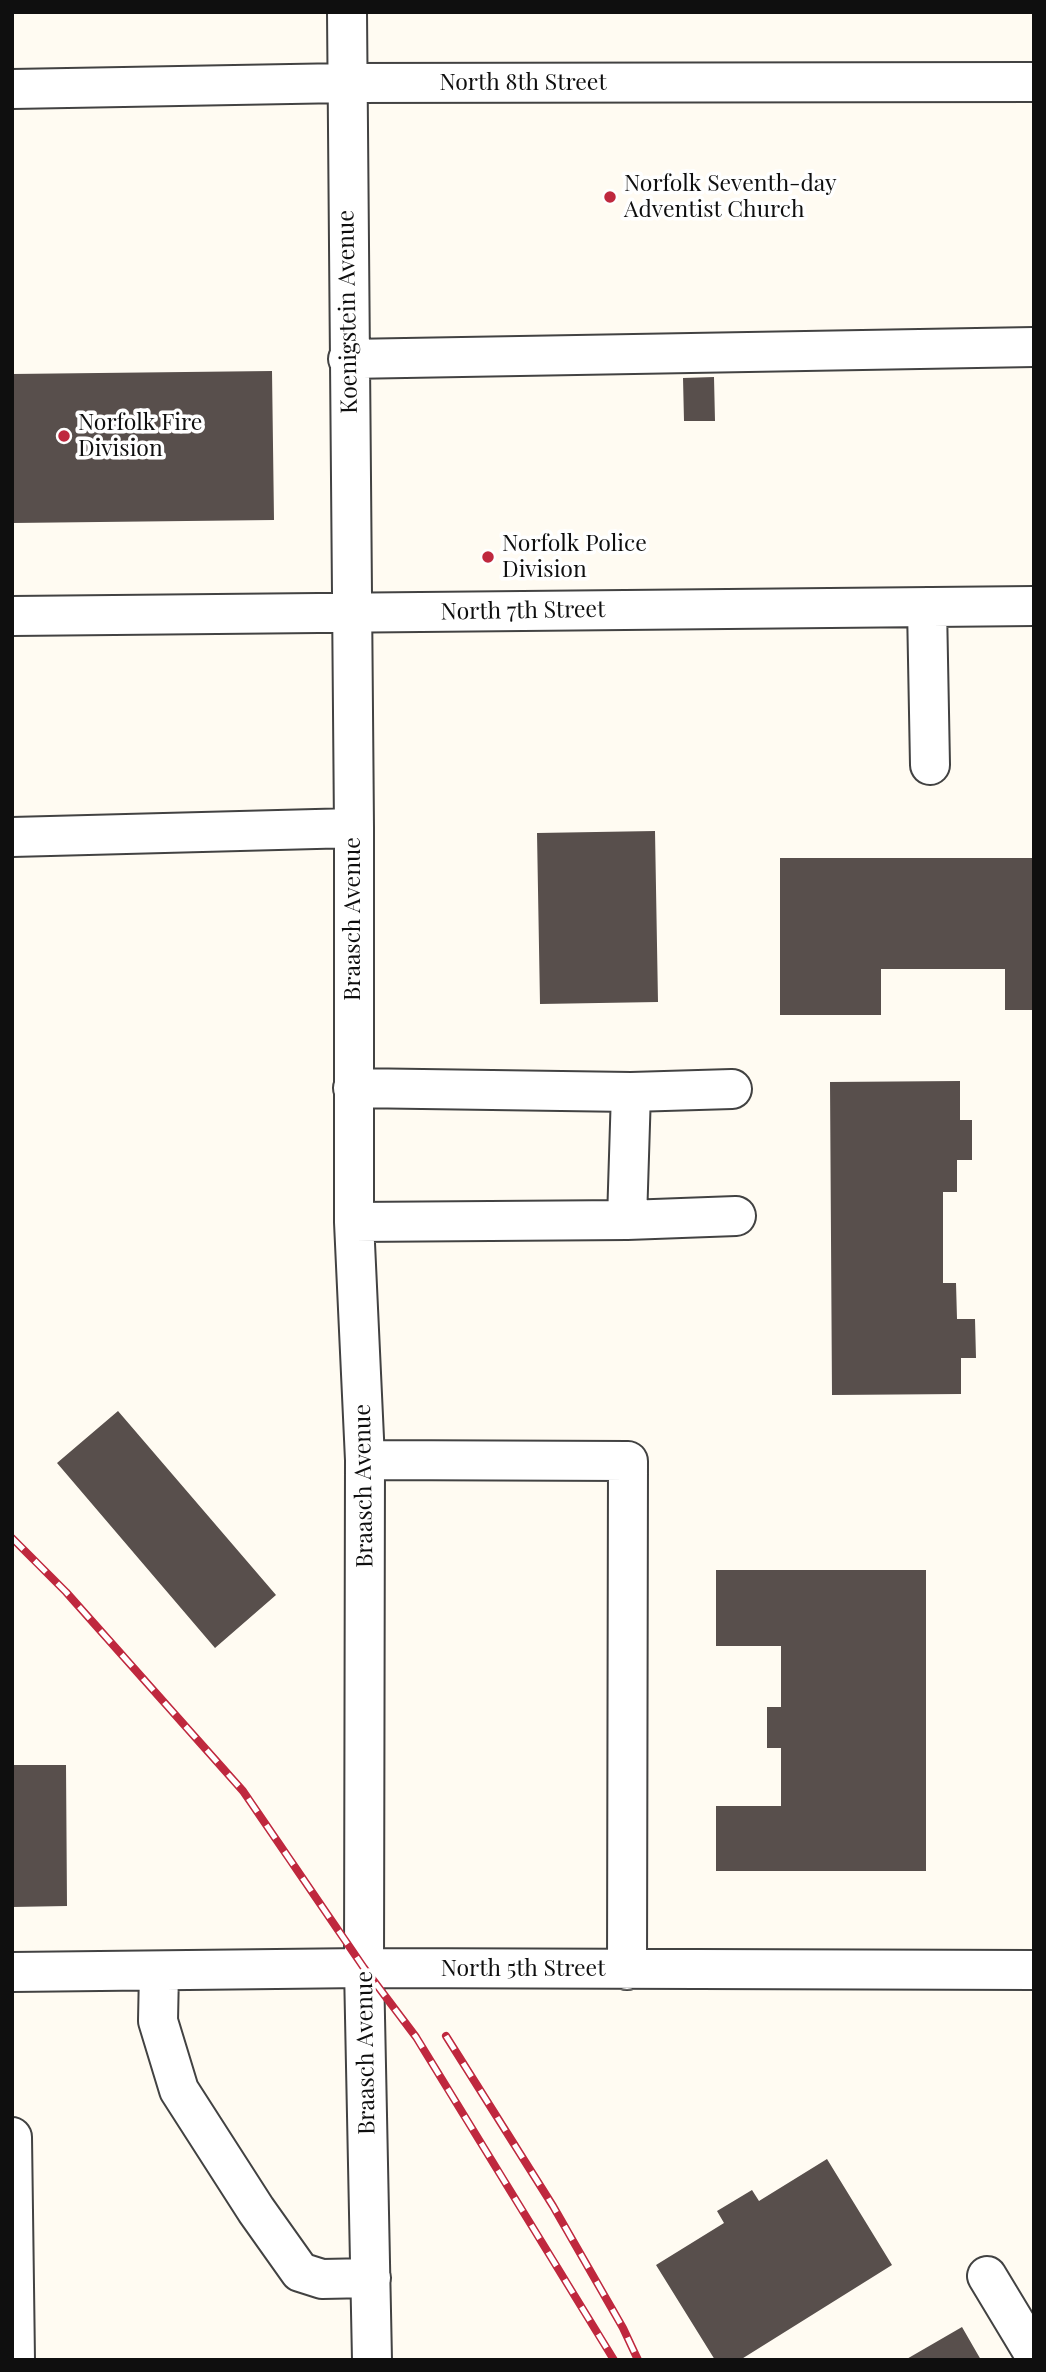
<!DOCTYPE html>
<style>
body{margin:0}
#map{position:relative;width:1046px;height:2372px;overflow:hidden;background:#fffbf2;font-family:"Playfair Display",serif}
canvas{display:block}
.frame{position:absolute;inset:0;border:14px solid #0f0f0f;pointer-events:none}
</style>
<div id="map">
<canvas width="1046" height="2372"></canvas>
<div class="frame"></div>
</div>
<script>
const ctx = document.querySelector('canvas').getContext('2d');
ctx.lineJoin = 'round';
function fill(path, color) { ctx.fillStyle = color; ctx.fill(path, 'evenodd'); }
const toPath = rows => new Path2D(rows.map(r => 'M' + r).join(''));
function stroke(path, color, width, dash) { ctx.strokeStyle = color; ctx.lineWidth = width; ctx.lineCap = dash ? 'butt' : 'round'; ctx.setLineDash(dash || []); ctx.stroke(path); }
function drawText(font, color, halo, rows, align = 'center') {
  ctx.font = font + ' "Playfair Display",serif'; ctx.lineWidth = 7; ctx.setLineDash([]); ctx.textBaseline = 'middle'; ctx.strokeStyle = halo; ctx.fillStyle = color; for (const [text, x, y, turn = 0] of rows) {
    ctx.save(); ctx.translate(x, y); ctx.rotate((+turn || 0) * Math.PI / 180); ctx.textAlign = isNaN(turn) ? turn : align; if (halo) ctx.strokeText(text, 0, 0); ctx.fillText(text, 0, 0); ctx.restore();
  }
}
const building = toPath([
 [272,371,274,520,12,523,12,374],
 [714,377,715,421,684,421,683,378],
 [655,831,658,1002,540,1004,537,833],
 [780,858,1034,858,1034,1010,1005,1010,1005,969,881,969,881,1015,780,1015],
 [960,1081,960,1120,972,1120,972,1160,957,1160,957,1192,943,1192,943,1283,956,1283,957,1319,975,1319,976,1358,961,1358,961,1394,832,1395,830,1082],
 [118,1411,276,1595,215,1648,57,1463],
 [716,1570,926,1570,926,1871,716,1871,716,1806,781,1806,781,1748,767,1748,767,1707,781,1707,781,1646,716,1646],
 [12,1765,66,1765,67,1906,12,1907],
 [827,2159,892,2265,740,2360,715,2360,656,2265,724,2223,717,2211,752,2190,759,2201],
 [962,2327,981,2360,905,2360]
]);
const minor = toPath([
 [347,12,354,828,354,1222,365,1460,364,1968,372,2360],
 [12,89,346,83,1034,82],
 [348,359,1034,347],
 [927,607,930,765],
 [12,616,1034,606],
 [12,837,354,828],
 [353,1088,631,1092,627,1220,354,1222],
 [631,1092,732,1089],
 [627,1220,736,1216],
 [365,1460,628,1461,627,1970],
 [159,1971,158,2021,179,2090,256,2210,300,2272,322,2279,371,2278],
 [12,1972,364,1968,1034,1970],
 [12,2137,15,2360],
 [987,2276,1034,2354]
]);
const rail = toPath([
 [12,1538,66,1592,243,1791,364,1968,416,2037,614,2360],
 [446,2036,553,2206,623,2328,638,2360]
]);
const markers = [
 [610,197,7,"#bf283e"],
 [64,436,7,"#bf283e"],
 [488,557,7,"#bf283e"]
];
const streetNames = [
 ["North 8th Street",523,83],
 ["Koenigstein Avenue",348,312,-91],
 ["North 7th Street",523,611,-1],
 ["Braasch Avenue",353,919,-90],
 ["Braasch Avenue",364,1486,-91],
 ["North 5th Street",523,1969],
 ["Braasch Avenue",366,2053,-91]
];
const poiNames = [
 ["Norfolk Seventh-day",624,184],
 ["Adventist Church",624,210],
 ["Norfolk Fire",78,423],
 ["Division",78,449],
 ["Norfolk Police",502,544],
 ["Division",502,570]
];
fill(building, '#584f4c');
stroke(minor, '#424242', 42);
stroke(minor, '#fff', 38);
stroke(rail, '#bf283e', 8);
stroke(rail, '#fff', 5, [16]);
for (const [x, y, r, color] of markers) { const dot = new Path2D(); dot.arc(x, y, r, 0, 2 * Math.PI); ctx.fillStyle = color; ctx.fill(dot); stroke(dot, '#fff', 2.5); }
drawText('23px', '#0f0f0f', '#fff', streetNames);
drawText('23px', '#0f0f0f', '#fff', poiNames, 'left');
</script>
